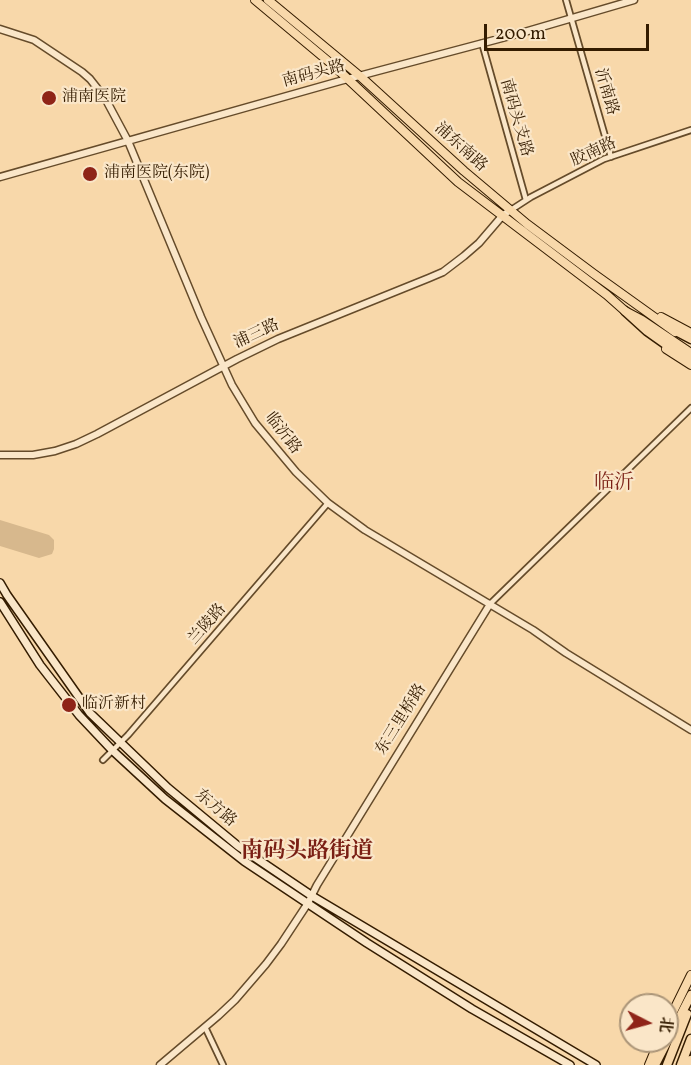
<!DOCTYPE html>
<meta charset="utf-8">
<style>
body{margin:0}
#map{position:relative;width:691px;height:1065px;overflow:hidden;background:#f8d8aa;font-family:Vollkorn,"Noto Serif SC",serif}
canvas{display:block}
.north{position:absolute;left:619px;top:993px;width:60px;height:60px;box-sizing:border-box;background:#fae6c8;border:2px solid #ab9578;border-radius:50%;rotate:96deg;font-size:16px;font-weight:700;line-height:24px;text-align:center;color:#341c00}
.north::after{content:'';display:block;margin:auto;width:21px;height:27px;background:#8f2418;clip-path:polygon(50% 0,100% 100%,50% 72%,0 100%)}
.scale{position:absolute;left:484px;top:24px;width:165px;height:27px;box-sizing:border-box;border:3px solid #341c00;border-top:0;padding-left:8px;font-size:18px;line-height:21px;white-space:nowrap;color:#341c00;-webkit-text-stroke:4px #fae6c8;paint-order:stroke}
</style>
<div id="map">
<canvas width="691" height="1065"></canvas>
<div class="north">北</div>
<div class="scale">200 m</div>
</div>
<script>
const ctx = document.querySelector('canvas').getContext('2d');
ctx.lineJoin = 'round';
function fill(path, color) { ctx.fillStyle = color; ctx.fill(path, 'evenodd'); }
const toPath = rows => new Path2D(rows.map(r => 'M' + r).join(''));
function stroke(path, color, width, dash) { ctx.strokeStyle = color; ctx.lineWidth = width; ctx.lineCap = dash ? 'butt' : 'round'; ctx.setLineDash(dash || []); ctx.stroke(path); }
function drawText(font, color, halo, rows, align = 'center') {
  ctx.font = font + ' Vollkorn,"Noto Serif SC",serif'; ctx.lineWidth = 4.5; ctx.setLineDash([]); ctx.textBaseline = 'middle'; ctx.strokeStyle = halo; ctx.fillStyle = color; for (const [text, x, y, turn = 0] of rows) {
    ctx.save(); ctx.translate(x, y); ctx.rotate((+turn || 0) * Math.PI / 180); ctx.textAlign = isNaN(turn) ? turn : align; if (halo) ctx.strokeText(text, 0, 0); ctx.fillText(text, 0, 0); ctx.restore();
  }
}
const green = toPath([
 [0,520,49,535,54,540,54,549,52,554,39,558,0,546]
]);
const minor = toPath([
 [566,0,611,157],
 [482,43,526,200],
 [511,210,531,197,604,159,691,130],
 [490,604,691,408],
 [103,760,128,735,328,503],
 [205,1027,223,1065]
]);
const tertiary = toPath([
 [0,29,34,40,82,72,90,79,105,98,128,141,201,317,232,385,255,423,296,472,328,503,365,530,533,630,566,653,691,730],
 [0,177,340,81,521,33,634,0],
 [0,455,33,455,55,451,76,444,97,434,237,359,278,339,429,278,443,272,464,256,479,243,503,215,511,210],
 [160,1065,218,1016,235,1000,266,964,281,944,308,903,317,885,490,604]
]);
const secondary = toPath([
 [0,583,7,595,90,713,168,788,238,846,312,896,596,1065],
 [0,602,40,665,79,715,112,750,165,799,244,861,367,943,472,1009,570,1065]
]);
const primary = toPath([
 [255,0,334,66,458,182,607,295,625,311,642,320,691,353],
 [268,0,361,77,464,171,527,224,594,274,675,332],
 [661,317,691,333],
 [666,349,691,365],
 [667,1024,691,975],
 [649,1065,659,1041]
]);
const trunk = toPath([
 [625,311,647,331,671,348,691,360],
 [672,329,691,339],
 [655,1065,691,995],
 [667,1065,687,1014],
 [681,1065,691,1039],
 [689,1065,691,1060]
]);
const markers = [
 [49,98,8,"#8f2418"],
 [90,174,8,"#8f2418"],
 [69,705,8,"#8f2418"]
];
const streetNames = [
 ["南码头路",314,75,-15],
 ["沂南路",605,92,74],
 ["南码头支路",515,118,74],
 ["浦东南路",460,148,42],
 ["胶南路",594,153,-24],
 ["浦三路",257,335,-25],
 ["临沂路",282,434,52],
 ["兰陵路",208,625,-49],
 ["东三里桥路",402,720,-58],
 ["东方路",215,809,40]
];
const poiNames = [
 ["浦南医院",62,98],
 ["浦南医院(东院)",104,174],
 ["临沂新村",82,705]
];
const quarterNames = [
 ["临沂",614,484]
];
const districtNames = [
 ["南码头路街道",307,853]
];
fill(green, '#d7b88d');
stroke(minor, '#654b2a', 8);
stroke(tertiary, '#654b2a', 9);
stroke(secondary, '#341c00', 10);
stroke(primary, '#341c00', 10);
stroke(trunk, '#341c00', 11);
stroke(minor, '#fae6c8', 4.5);
stroke(tertiary, '#fae6c8', 6);
stroke(secondary, '#fae6c8', 7);
stroke(primary, '#f8d8aa', 8);
stroke(trunk, '#f8d8aa', 8);
for (const [x, y, r, color] of markers) { const dot = new Path2D(); dot.arc(x, y, r, 0, 2 * Math.PI); ctx.fillStyle = color; ctx.fill(dot); stroke(dot, '#fae6c8', 2); }
drawText('16px', '#341c00', '#fae6c8', streetNames);
drawText('16px', '#341c00', '#fae6c8', poiNames, 'left');
drawText('20px', '#7a1f14', '#fae6c8', quarterNames);
drawText('bold 22px', '#7a1f14', '#fae6c8', districtNames);
</script>
